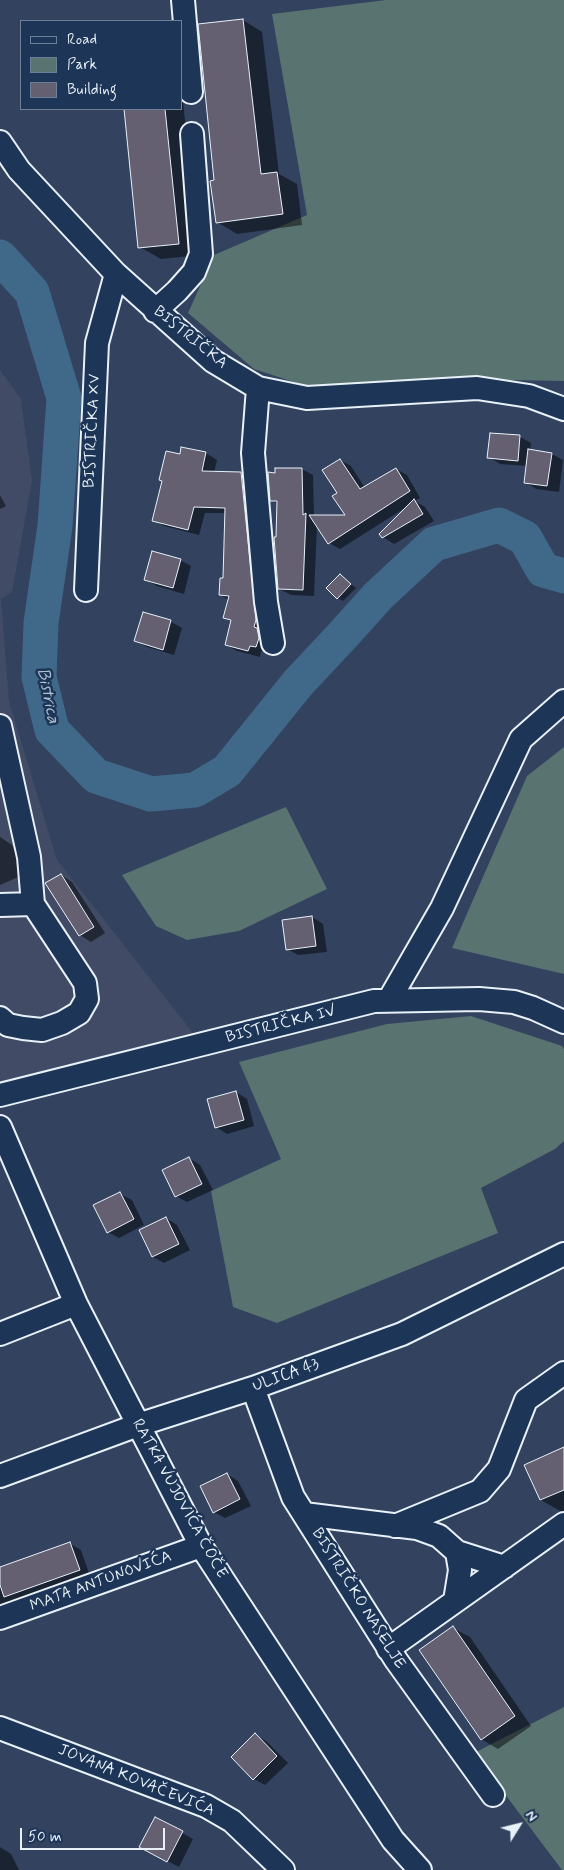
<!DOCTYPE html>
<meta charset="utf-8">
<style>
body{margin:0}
#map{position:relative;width:564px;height:1870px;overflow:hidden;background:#32425f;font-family:Mynerve,sans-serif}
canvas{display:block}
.legend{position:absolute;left:20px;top:20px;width:162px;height:90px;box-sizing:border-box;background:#1d3557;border:1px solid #6e8097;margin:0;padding:6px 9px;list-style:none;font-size:15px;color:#e8f1f8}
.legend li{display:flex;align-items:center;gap:10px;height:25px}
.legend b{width:25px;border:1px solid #6e8097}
.north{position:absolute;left:494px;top:1800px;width:50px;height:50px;-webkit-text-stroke:4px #1d3557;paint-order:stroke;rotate:54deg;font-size:14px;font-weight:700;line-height:20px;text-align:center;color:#e8f1f8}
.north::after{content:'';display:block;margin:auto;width:18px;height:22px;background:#e8f1f8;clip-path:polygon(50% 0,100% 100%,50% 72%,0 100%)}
.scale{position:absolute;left:20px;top:1828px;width:145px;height:22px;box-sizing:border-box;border:2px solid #e8f1f8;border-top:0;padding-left:6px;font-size:15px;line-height:18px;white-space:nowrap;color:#e8f1f8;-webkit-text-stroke:4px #1d3557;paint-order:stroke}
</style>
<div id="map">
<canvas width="564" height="1870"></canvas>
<ul class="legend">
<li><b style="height:6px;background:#1d3557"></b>Road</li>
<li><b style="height:14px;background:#597370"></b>Park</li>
<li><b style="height:14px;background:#646072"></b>Building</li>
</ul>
<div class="north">N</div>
<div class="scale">50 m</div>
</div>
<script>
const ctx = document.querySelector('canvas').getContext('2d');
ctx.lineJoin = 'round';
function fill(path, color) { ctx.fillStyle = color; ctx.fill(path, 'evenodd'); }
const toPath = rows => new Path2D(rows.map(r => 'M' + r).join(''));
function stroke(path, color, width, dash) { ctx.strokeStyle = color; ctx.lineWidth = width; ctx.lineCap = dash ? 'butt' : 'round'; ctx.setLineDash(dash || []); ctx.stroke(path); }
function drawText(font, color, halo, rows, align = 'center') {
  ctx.font = font + ' Mynerve,sans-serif'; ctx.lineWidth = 5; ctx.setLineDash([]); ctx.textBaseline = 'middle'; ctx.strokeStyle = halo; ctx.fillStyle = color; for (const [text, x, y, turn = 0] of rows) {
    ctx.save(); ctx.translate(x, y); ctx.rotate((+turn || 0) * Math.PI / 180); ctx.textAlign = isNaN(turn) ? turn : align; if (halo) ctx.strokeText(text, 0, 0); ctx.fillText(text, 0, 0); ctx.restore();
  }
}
const built = toPath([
 [0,370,21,399,32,481,12,592,1,599,9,701,57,860,197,1038,0,1082]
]);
const green = toPath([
 [386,0,564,0,564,381,448,379,309,387,254,369,188,313,214,255,307,215,272,14],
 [564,747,564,974,452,948,527,776],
 [286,807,327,889,239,931,187,940,156,926,122,875],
 [471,1016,562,1046,564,1049,564,1141,555,1149,481,1188,498,1233,277,1323,233,1307,211,1191,281,1159,239,1062,387,1024],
 [564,1707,564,1870,562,1870,474,1753]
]);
const shadow = toPath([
 [243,20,262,32,279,174,297,184,302,225,237,234,217,222,216,181],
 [181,82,199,255,161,259,140,247,125,109,181,109],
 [520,437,531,443,530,451,552,454,563,460,559,492,536,489,525,482,527,466,500,464,489,457],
 [206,453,217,460,214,473,241,473,252,480,270,645,268,653,261,651,260,657,237,651,226,645,232,622,225,618,229,600,220,595,224,579,226,513,205,513,199,535,164,526,153,520,181,455],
 [340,460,351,466,365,488,396,469,407,475,420,498,415,501,425,507,434,521,394,544,383,537,408,506,340,549,329,543,317,525,314,596,291,595,279,589,278,504,272,500,276,474,302,469,313,475,314,516,347,516,339,493],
 [0,495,6,506,0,509],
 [180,560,191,566,184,594,157,586,146,580],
 [340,575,356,588,343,601,338,598],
 [144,614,171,622,182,628,174,655,147,647,136,641],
 [0,837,12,845,25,874,0,885],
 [61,875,72,882,105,933,91,942,80,935],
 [312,917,323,924,327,952,298,955,287,949],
 [236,1092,247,1099,254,1126,227,1134,216,1127],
 [189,1158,200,1165,213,1190,187,1202,176,1196],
 [120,1194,132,1200,144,1225,119,1238,108,1232],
 [166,1218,177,1225,190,1250,164,1263,153,1257,141,1231],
 [564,1449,564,1511,562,1512,541,1500,526,1466],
 [227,1474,238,1481,251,1506,225,1518,214,1512],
 [69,1543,81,1550,90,1576,17,1603,13,1600,0,1605,0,1568],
 [453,1628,470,1637,531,1726,498,1749,481,1739],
 [255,1735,266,1741,288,1763,265,1785,254,1779],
 [155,1818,193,1839,179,1867,152,1853],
 [0,1847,11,1854,19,1870,0,1870]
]);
const river = toPath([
 [0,257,32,292,64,398,55,526,41,623,39,677,52,730,96,776,151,794,195,790,227,771,298,683,343,635,378,596,434,544,499,525,525,538,543,570,564,576]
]);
const building = toPath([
 [243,19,261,174,277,172,283,214,216,223,210,181,214,180,198,24,243,19],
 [124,109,165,109,179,244,138,248,124,109],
 [490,433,520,435,518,461,487,458,490,433],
 [181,447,206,452,202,471,241,472,256,620,254,627,257,628,259,638,256,647,250,646,248,651,225,645,231,620,223,618,229,596,219,595,220,578,223,578,225,508,194,507,188,530,152,521,162,481,159,480,166,451,180,454,181,447],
 [528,449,552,453,547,486,524,483,528,449],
 [340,459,360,489,396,468,410,491,328,544,309,515,345,515,332,496,337,493,322,470,340,459],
 [275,468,302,468,303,515,306,513,303,590,278,589,274,537,276,537,277,501,270,501,268,472,275,473,275,468],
 [414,499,423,514,382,538,379,534,414,499],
 [152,551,181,559,173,588,144,580,152,551],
 [340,574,351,584,337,599,326,588,340,574],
 [143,612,171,620,163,650,134,641,143,612],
 [61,874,94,927,79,936,45,883,61,874],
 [312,916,316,946,286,950,282,920,312,916],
 [236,1091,244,1120,215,1128,207,1099,236,1091],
 [189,1157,202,1184,175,1197,162,1170,189,1157],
 [120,1192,134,1219,107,1233,93,1205,120,1192],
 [166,1217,179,1244,152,1257,139,1230,166,1217],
 [564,1447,564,1490,540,1500,524,1465,564,1447],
 [227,1473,240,1499,213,1513,200,1486,227,1473],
 [70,1542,80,1570,4,1597,0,1585,0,1567,70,1542],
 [453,1626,515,1716,481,1740,419,1650,453,1626],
 [255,1733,277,1756,253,1780,231,1757,255,1733],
 [155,1817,183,1831,167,1862,139,1847,155,1817]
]);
const minor = toPath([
 [183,0,191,92],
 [0,142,19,170,116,274,213,361,258,388,307,398,477,388,529,396,564,409],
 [155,311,177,291,194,272,201,254,192,134],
 [258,388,253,453,266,602,273,643],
 [86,590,97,343,116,274],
 [0,726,29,857,33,904,0,905],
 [389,1000,442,908,521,739,564,701],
 [0,1018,8,1025,23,1028,42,1030,62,1023,79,1013,87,999,85,983,33,904],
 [0,1095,374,1001,479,999,514,1002,533,1008,564,1022],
 [0,1127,76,1304,201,1546,393,1840,420,1870],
 [0,1334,76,1304],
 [253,1388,293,1497,396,1660,493,1795],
 [0,1476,138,1425,253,1388,402,1334,564,1254],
 [304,1514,417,1528,439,1536,457,1552,504,1567],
 [395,1526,480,1491,499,1469,526,1400,564,1373],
 [455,1601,460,1570,457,1552],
 [0,1618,201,1546],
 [388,1649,564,1524],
 [0,1728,206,1806,232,1821,283,1870]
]);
const streetNames = [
 ["BISTRIČKA",190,338,39],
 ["BISTRIČKA XV",93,431,-87],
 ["BISTRIČKA IV",281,1025,-14],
 ["ULICA 43",286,1376,-20],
 ["RATKA VUJOVIĆA ČOČE",179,1499,61],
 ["MATA ANTUNOVIĆA",101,1582,-20],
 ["BISTRIČKO NASELJE",358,1599,58],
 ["JOVANA KOVAČEVIĆA",136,1781,22]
];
const waterNames = [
 ["Bistrica",47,696,78]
];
fill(built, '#414b65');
fill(green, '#597370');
fill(shadow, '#0007');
stroke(river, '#406888', 35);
fill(building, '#646072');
stroke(building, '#e8f1f8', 1);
stroke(minor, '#e8f1f8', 26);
stroke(minor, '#1d3557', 22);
drawText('16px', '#e8f1f8', '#1d3557', streetNames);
drawText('italic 18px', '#adc1d1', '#1d3557', waterNames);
</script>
